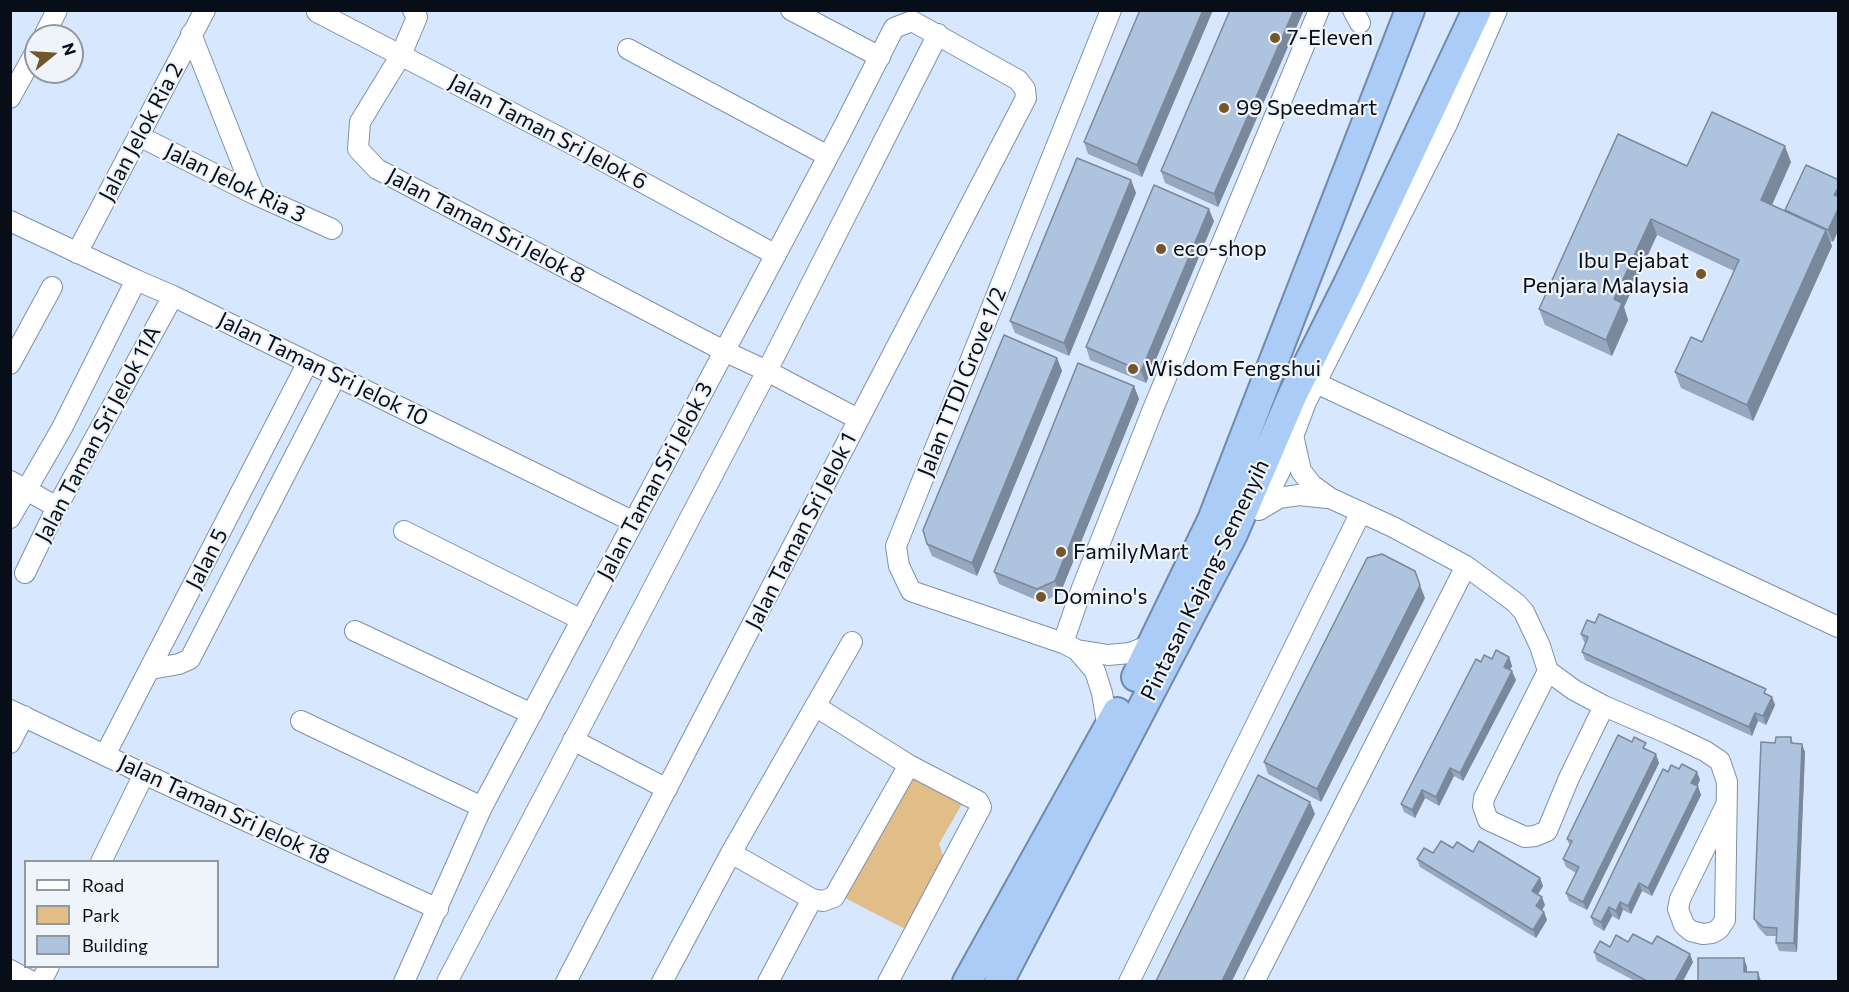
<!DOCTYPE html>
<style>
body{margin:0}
#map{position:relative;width:1849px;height:992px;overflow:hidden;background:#d7e8fe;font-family:Commissioner,sans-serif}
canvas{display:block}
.frame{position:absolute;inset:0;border:12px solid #070e17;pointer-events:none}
.legend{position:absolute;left:24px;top:860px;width:195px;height:108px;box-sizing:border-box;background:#eff4fa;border:2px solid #92989f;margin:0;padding:8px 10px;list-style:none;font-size:18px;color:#070e17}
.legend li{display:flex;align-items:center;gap:12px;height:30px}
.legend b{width:30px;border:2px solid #92989f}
.north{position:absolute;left:24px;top:24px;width:60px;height:60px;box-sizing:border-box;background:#eff4fa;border:2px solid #92989f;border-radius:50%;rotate:72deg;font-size:16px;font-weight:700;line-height:24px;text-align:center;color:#070e17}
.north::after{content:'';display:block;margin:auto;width:21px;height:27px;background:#73562a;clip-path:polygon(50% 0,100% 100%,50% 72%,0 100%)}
</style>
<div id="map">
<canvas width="1849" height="992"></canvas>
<div class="frame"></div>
<ul class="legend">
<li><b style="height:8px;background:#fff"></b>Road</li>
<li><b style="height:16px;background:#e1bd88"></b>Park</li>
<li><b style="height:16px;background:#aec3de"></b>Building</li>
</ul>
<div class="north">N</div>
</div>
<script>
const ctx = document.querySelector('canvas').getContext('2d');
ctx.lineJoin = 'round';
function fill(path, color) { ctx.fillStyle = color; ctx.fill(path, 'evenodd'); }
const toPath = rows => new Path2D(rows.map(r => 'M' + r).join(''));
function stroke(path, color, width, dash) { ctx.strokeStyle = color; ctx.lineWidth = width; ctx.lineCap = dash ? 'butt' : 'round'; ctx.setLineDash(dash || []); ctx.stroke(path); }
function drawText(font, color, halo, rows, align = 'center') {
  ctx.font = font + ' Commissioner,sans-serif'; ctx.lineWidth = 4.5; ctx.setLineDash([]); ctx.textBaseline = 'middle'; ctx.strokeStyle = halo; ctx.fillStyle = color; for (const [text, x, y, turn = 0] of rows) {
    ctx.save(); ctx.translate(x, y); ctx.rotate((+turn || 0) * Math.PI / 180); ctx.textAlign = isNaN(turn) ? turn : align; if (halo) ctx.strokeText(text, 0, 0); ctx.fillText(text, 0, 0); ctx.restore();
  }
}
const green = toPath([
 [911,770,966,797,939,844,944,858,907,930,843,897]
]);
const minor = toPath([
 [413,10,417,17,401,55,360,122,358,149,377,169,724,351,767,371,858,419],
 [791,10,880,57],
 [1111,10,896,546,899,566,911,591,1063,643,1077,650,1108,655,1130,653,1153,644],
 [1353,10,1360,23],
 [317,12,576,146,776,255],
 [191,34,254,194],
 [44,36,57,10],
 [628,49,828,156],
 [10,98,36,51],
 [139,136,254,194,332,229],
 [10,221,136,280,173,296,634,522],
 [77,253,205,10],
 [10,364,52,287],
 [1316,383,1838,627],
 [1293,435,1301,471,1312,485,1330,498,1393,527,1466,566,1516,603,1524,612,1540,646,1548,671],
 [10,481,57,507],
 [1263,506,1280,471,1306,402,1447,124,1497,10],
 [1259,510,1279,498,1299,495,1327,498],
 [10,518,62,428,136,280],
 [404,531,582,620],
 [25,573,57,507,173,296],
 [355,631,532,714],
 [1063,643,1082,588,1153,409,1319,10],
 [1077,650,1095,671,1102,693,1108,729],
 [151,669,179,664,190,659,336,376],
 [1548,671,1574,690,1604,706,1669,734,1705,751,1720,761,1727,782,1725,920,1719,929,1712,933,1703,934,1691,931,1684,925,1678,909,1680,899,1726,805],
 [1548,671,1484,798,1483,806,1488,820,1525,837,1535,836,1547,831,1569,778,1604,706],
 [815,706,909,765,978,801,981,807,888,982],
 [10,710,144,774,438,909],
 [301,721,482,807],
 [573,740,667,789],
 [10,743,24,716],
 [105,755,308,362],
 [731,853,812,899],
 [101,862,144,774],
 [10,970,33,982],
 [41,982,49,966],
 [404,982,482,807,841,132,894,28,912,21,1018,80,1025,89,1026,98,566,982],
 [447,982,767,371,938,34],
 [662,982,731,853,852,642],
 [768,982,812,899,823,901,834,897,909,765],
 [1129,982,1361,512],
 [1254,982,1466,566]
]);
const highway = toPath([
 [1136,677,1212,520,1410,10],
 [967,982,1117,712],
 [999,982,1233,534,1293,394,1348,284,1477,10]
]);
const wall = toPath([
 [1140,10,1213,10,1142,177,1088,154,1084,142],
 [1230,10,1304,10,1218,207,1165,183,1161,171],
 [1791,162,1772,205,1786,211,1839,180,1839,229,1833,242,1830,241,1832,246,1753,421,1681,388,1675,372,1702,342,1734,271,1657,235,1624,307,1628,320,1612,356,1545,325,1539,309,1687,166],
 [1131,180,1136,193,1069,356,1015,333,1010,321],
 [1214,221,1146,383,1090,360,1086,347],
 [1057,358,1062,371,977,576,932,556,927,544],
 [1134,386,1139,399,1060,594,1041,602,999,584,994,572],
 [1425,598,1321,802,1268,774,1264,762],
 [1581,634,1768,695,1772,697,1775,705,1766,725,1758,721,1752,736,1585,660,1582,652,1586,643,1584,642],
 [1509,657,1512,666,1510,670,1516,680,1463,781,1454,776,1439,806,1425,798,1415,818,1404,812,1401,804,1481,662,1492,659],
 [1791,737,1793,743,1805,752,1797,952,1779,951,1776,943,1777,936,1766,936,1758,927,1754,919,1775,743],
 [1648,750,1659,763,1587,910,1569,901,1566,893,1576,873,1566,867,1563,859,1570,846,1567,839],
 [1679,769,1697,772,1700,780,1697,786,1701,795,1652,896,1642,891,1631,914,1623,910,1619,920,1612,916,1604,931,1594,925,1591,917,1668,772],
 [1453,848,1473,852,1540,878,1543,886,1538,894,1545,905,1542,910,1544,912,1547,920,1536,938,1420,867,1417,859,1433,853],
 [1628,942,1693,962,1683,981,1635,981,1597,961,1594,952]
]);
const shadedWall = toPath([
 [1203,10,1213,10,1142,177,1137,165],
 [1294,10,1304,10,1218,207,1214,194],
 [1785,146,1791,162,1767,216,1761,200],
 [1131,180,1136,193,1069,356,1064,343],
 [1839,186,1839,206,1834,195],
 [1839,207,1839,229,1833,242,1828,230],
 [1209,209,1214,221,1146,383,1141,371],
 [1651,219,1657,235,1624,307,1628,320,1612,356,1606,340,1614,299],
 [1826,230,1832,246,1753,421,1747,405],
 [1057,358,1062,371,977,576,972,563],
 [1134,386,1139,399,1060,594,1055,581],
 [1420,585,1425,598,1321,802,1317,789],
 [1509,657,1512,666,1507,675,1504,667],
 [1512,671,1516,680,1463,781,1460,773],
 [1772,697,1775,705,1766,725,1763,716],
 [1755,713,1758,721,1752,736,1749,727],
 [1802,744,1805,752,1797,952,1794,943],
 [1656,754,1659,763,1587,910,1583,902],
 [1450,768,1454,776,1439,806,1436,797],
 [1697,772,1700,780,1694,792,1691,783],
 [1698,786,1701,795,1652,896,1648,888],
 [1422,790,1425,798,1415,818,1412,810],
 [1310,802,1315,814,1232,981,1222,981],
 [1540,878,1543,886,1535,899,1532,891],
 [1639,883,1642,891,1631,914,1628,906],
 [1542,897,1545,905,1539,915,1536,906],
 [1620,902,1623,910,1619,920,1616,911],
 [1609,907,1612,916,1604,931,1601,922],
 [1544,912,1547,920,1536,938,1533,930],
 [1690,954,1693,962,1683,981,1675,981],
 [1744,958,1747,967,1747,980,1744,972],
 [1758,972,1761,981,1758,981]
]);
const building = toPath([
 [1140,10,1203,10,1137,165,1084,142,1140,10],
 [1230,10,1294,10,1214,194,1161,171,1230,10],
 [1712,112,1785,146,1761,200,1826,230,1747,405,1675,372,1691,337,1702,342,1739,260,1651,219,1614,299,1622,303,1606,340,1539,309,1618,134,1687,166,1712,112],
 [1077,158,1131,180,1064,343,1010,321,1077,158],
 [1806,165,1839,180,1839,186,1834,195,1839,197,1839,207,1828,230,1785,210,1806,165],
 [1154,185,1209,209,1141,371,1086,347,1154,185],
 [1004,335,1057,358,972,563,927,544,923,530,1004,335],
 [1078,363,1134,386,1055,581,1037,589,994,572,1078,363],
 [1382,554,1415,571,1420,585,1317,789,1264,762,1367,558,1382,554],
 [1599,614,1766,689,1764,693,1772,697,1763,716,1755,713,1749,727,1582,652,1588,637,1581,634,1587,620,1595,623,1599,614],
 [1496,650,1509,657,1504,667,1512,671,1460,773,1450,768,1436,797,1422,790,1412,810,1401,804,1476,659,1481,662,1484,655,1492,659,1496,650],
 [1618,735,1632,742,1634,737,1646,743,1643,748,1656,754,1583,902,1566,893,1579,867,1563,859,1572,841,1567,839,1618,735],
 [1776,737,1791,737,1791,743,1802,744,1794,943,1776,943,1777,928,1763,927,1754,919,1761,742,1775,743,1776,737],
 [1682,764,1697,772,1691,783,1698,786,1648,888,1639,883,1628,906,1620,902,1616,911,1609,907,1601,922,1591,917,1663,769,1668,772,1671,765,1679,769,1682,764],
 [1258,775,1310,802,1222,981,1156,981,1258,775],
 [1441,841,1453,848,1457,842,1473,852,1479,841,1540,878,1532,891,1542,897,1536,906,1544,912,1533,930,1417,859,1424,848,1433,853,1441,841],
 [1633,934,1652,944,1657,936,1690,954,1675,981,1647,981,1594,952,1600,941,1610,947,1616,935,1628,942,1633,934],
 [1698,958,1744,958,1744,972,1758,972,1758,981,1698,981,1698,958]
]);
const markers = [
 [1275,38,6,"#73562a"],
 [1224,108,6,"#73562a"],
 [1161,249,6,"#73562a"],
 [1701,274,6,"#73562a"],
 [1133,369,6,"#73562a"],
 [1061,552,6,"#73562a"],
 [1041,597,6,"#73562a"]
];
const poiNames = [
 ["7-Eleven",1287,38],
 ["99 Speedmart",1236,108],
 ["eco-shop",1173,249],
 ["Ibu Pejabat",1689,261,"right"],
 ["Penjara Malaysia",1689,286,"right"],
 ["Wisdom Fengshui",1145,369],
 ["FamilyMart",1073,552],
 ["Domino's",1053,597]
];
const streetNames = [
 ["Jalan Jelok Ria 2",141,132,-62],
 ["Jalan Taman Sri Jelok 6",548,132,28],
 ["Jalan Jelok Ria 3",235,183,26],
 ["Jalan Taman Sri Jelok 8",486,226,28],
 ["Jalan Taman Sri Jelok 10",323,369,26],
 ["Jalan TTDI Grove 1/2",962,382,-68],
 ["Jalan Taman Sri Jelok 11A",98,434,-62],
 ["Jalan Taman Sri Jelok 3",655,481,-62],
 ["Jalan Taman Sri Jelok 1",801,531,-63],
 ["Jalan 5",207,559,-63],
 ["Pintasan Kajang-Semenyih",1205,580,-64],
 ["Jalan Taman Sri Jelok 18",224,810,25]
];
fill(green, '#e1bd88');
stroke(minor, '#7d91ab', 22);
stroke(highway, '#718aa9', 32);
stroke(minor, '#fff', 20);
stroke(highway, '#aaccf7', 28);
fill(wall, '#96a8bf');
fill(shadedWall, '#7a889b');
fill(building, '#aec3de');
stroke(building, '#7a889b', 1.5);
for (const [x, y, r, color] of markers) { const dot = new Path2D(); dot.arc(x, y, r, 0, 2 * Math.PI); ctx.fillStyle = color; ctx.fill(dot); stroke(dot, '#eff4fa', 2); }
drawText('22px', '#070e17', '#eff4fa', poiNames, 'left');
drawText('22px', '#070e17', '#eff4fa', streetNames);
</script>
